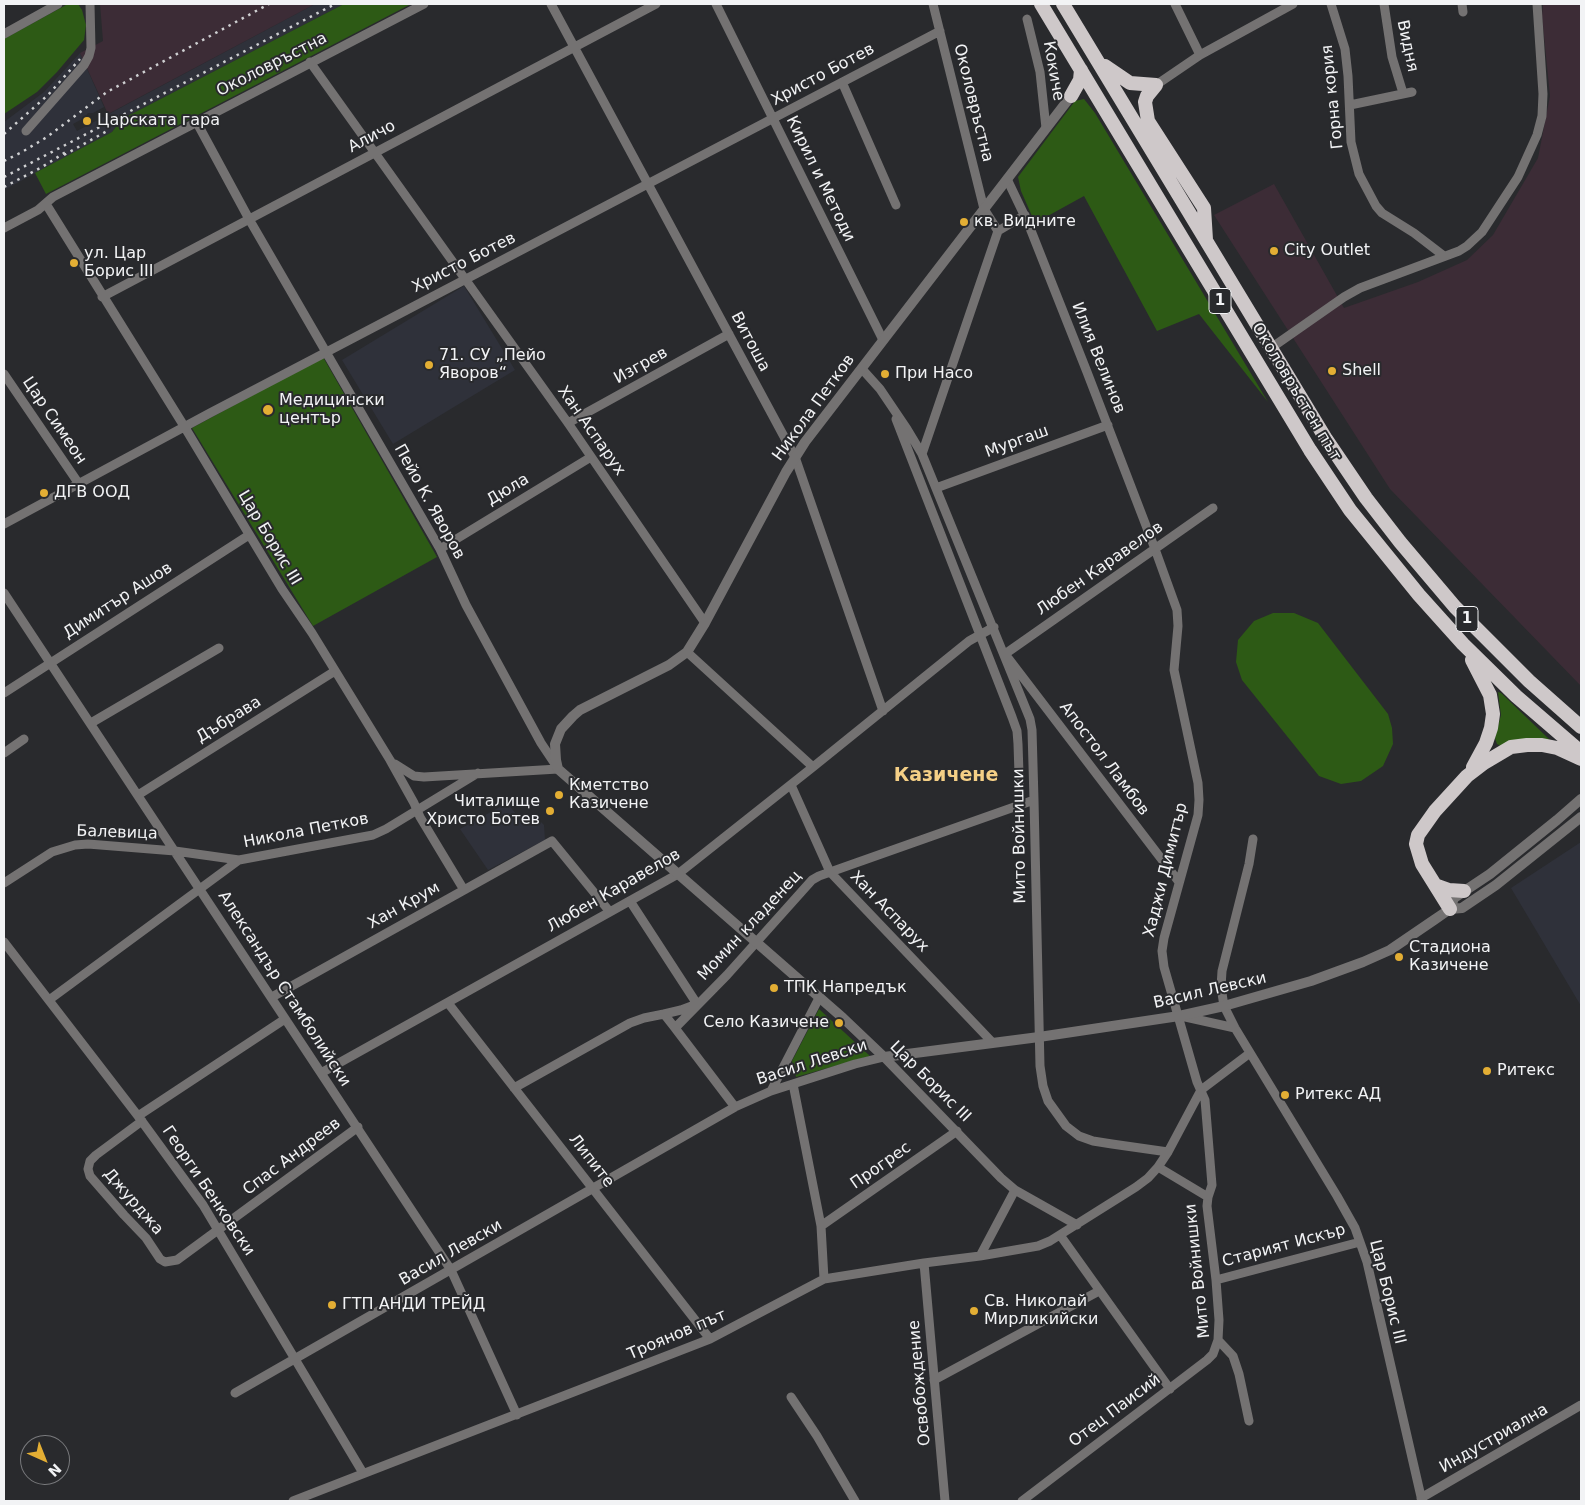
<!DOCTYPE html>
<meta charset="utf-8">
<style>
body{margin:0}
#map{position:relative;width:1585px;height:1505px;overflow:hidden;background:#292a2d;font-family:"DejaVu Sans",sans-serif}
canvas{display:block}
.frame{position:absolute;inset:0;border:5px solid #f2f3f5;pointer-events:none}
.north{position:absolute;left:20px;top:1435px;width:50px;height:50px;box-sizing:border-box;background:#292a2d;border:1px solid #797a7d;border-radius:50%;rotate:136deg;font-size:14px;font-weight:700;line-height:20px;text-align:center;color:#f2f3f5}
.north::after{content:'';display:block;margin:auto;width:18px;height:22px;background:#e3ae34;clip-path:polygon(50% 0,100% 100%,50% 72%,0 100%)}
</style>
<div id="map">
<canvas width="1585" height="1505"></canvas>
<div class="frame"></div>
<div class="north">N</div>
</div>
<script>
const ctx = document.querySelector('canvas').getContext('2d');
ctx.lineJoin = 'round';
function fill(path, color) { ctx.fillStyle = color; ctx.fill(path, 'evenodd'); }
const toPath = rows => new Path2D(rows.map(r => 'M' + r).join(''));
function stroke(path, color, width, dash) { ctx.strokeStyle = color; ctx.lineWidth = width; ctx.lineCap = dash ? 'butt' : 'round'; ctx.setLineDash(dash || []); ctx.stroke(path); }
function drawText(font, color, halo, rows, align = 'center') {
  ctx.font = font + ' "DejaVu Sans",sans-serif'; ctx.lineWidth = 4; ctx.setLineDash([]); ctx.textBaseline = 'middle'; ctx.strokeStyle = halo; ctx.fillStyle = color; for (const [text, x, y, turn = 0] of rows) {
    ctx.save(); ctx.translate(x, y); ctx.rotate((+turn || 0) * Math.PI / 180); ctx.textAlign = isNaN(turn) ? turn : align; if (halo) ctx.strokeText(text, 0, 0); ctx.fillText(text, 0, 0); ctx.restore();
  }
}
const built = toPath([
 [315,4,344,4,122,119,112,132,4,190,4,122,44,92,80,53,104,107,93,113,88,113,84,118,73,124,77,131],
 [464,286,515,370,393,444,342,360],
 [507,803,522,821,533,814,544,825,545,840,488,870,460,829],
 [1581,842,1581,1006,1511,888]
]);
const industrial = toPath([
 [100,4,315,4,108,114,80,53,103,41],
 [1543,4,1581,4,1581,686,1390,489,1214,215,1274,184,1344,308,1418,282,1467,260,1493,235,1538,158,1550,96,1542,16]
]);
const green = toPath([
 [78,4,82,10,86,25,84,40,57,72,37,92,4,114,4,39,66,5],
 [344,4,411,4,46,194,35,173,112,132,122,119],
 [1084,99,1095,113,1268,402,1199,314,1157,331,1084,196,1035,223,1021,191,1018,177,1075,101],
 [323,357,437,557,313,626,192,428],
 [1273,613,1294,613,1318,623,1388,714,1392,728,1393,744,1383,766,1361,781,1341,784,1319,776,1242,680,1236,662,1238,640,1254,621],
 [1498,692,1501,693,1550,740,1501,746,1497,744,1495,738,1501,715],
 [819,1009,870,1056,796,1077,792,1061]
]);
const minor = toPath([
 [551,4,795,457,883,711],
 [716,4,883,340],
 [1175,4,1200,55],
 [1331,4,1345,49,1348,76,1351,142,1359,174,1376,206,1382,213,1414,233,1444,256],
 [1384,4,1392,57,1403,93],
 [1462,4,1463,12],
 [1027,19,1040,72,1046,128],
 [4,34,58,4],
 [310,62,568,423,705,623],
 [842,82,896,205],
 [1156,85,1200,55,1293,4],
 [1350,105,1412,92],
 [196,121,249,219,440,549,466,605,541,743,557,767],
 [26,131,84,65,89,56,91,48,90,4],
 [1007,179,1028,223,1087,372,1155,549,1177,610,1178,626,1174,670,1198,783,1199,800,1198,815,1164,938,1162,951,1164,967,1197,1082,1205,1100,1212,1185,1208,1197,1207,1206,1216,1280,1219,1320,1218,1340,1233,1356,1239,1374,1249,1421],
 [46,204,184,426,282,589,312,633,390,760,414,803,420,817,464,890],
 [4,228,38,210,53,197,424,4],
 [998,231,1025,215],
 [102,297,656,4],
 [1271,348,1344,297,1360,288,1459,251,1467,246,1482,232,1518,177,1537,135,1542,116,1543,94,1537,4],
 [862,369,880,389,907,429,922,454,1030,719,1032,730,1034,800,1040,1066,1043,1086,1048,1101,1066,1126,1079,1136,1093,1141,1112,1144,1168,1152],
 [4,374,79,484],
 [896,419,1012,717,1017,731,1018,744,1020,804],
 [568,423,729,334],
 [922,454,998,231,984,209,933,4],
 [936,488,1108,425],
 [4,524,210,413,940,31],
 [440,549,591,457],
 [4,593,451,1270,517,1415],
 [687,652,813,767],
 [4,693,249,535],
 [91,723,219,648],
 [4,753,24,739],
 [395,764,414,776,424,777,558,769],
 [791,785,830,872,992,1042],
 [138,795,335,671],
 [1253,839,1249,864,1222,971,1221,987,1224,1006,1235,1028,1337,1196,1355,1228,1367,1262,1422,1501],
 [1179,882,1005,654,1213,508],
 [4,883,52,852,75,845,88,844,175,851,239,860],
 [630,901,697,1004,681,1010,664,1014],
 [4,942,138,1116,203,1205,363,1473],
 [272,997,552,841,610,912],
 [49,1000,239,860,373,835,386,829,478,773],
 [448,1003,710,1339],
 [1181,1016,1235,1028],
 [675,1028,735,1107],
 [321,1073,678,874,813,767,969,641,994,627],
 [793,1084,821,1226,824,1279],
 [514,1088,630,1023,644,1018,664,1014,675,1028,727,975,812,880,819,876,1034,800],
 [771,1091,819,998],
 [138,1116,285,1019],
 [142,1121,96,1155,90,1161,88,1169,90,1176,124,1215,146,1238,160,1259,165,1262,177,1260,358,1127],
 [1158,1167,1208,1197],
 [821,1226,957,1131],
 [1060,1235,1170,1389],
 [980,1256,1015,1190],
 [924,1263,945,1501],
 [1216,1280,1360,1242],
 [934,1380,1099,1291],
 [235,1393,735,1107,771,1091,855,1064,884,1057,1001,1178,1015,1190,1077,1225],
 [791,1397,817,1436,855,1501],
 [1421,1498,1581,1405],
 [293,1501,710,1339,824,1279,924,1263,980,1256,1038,1246,1050,1241,1136,1187,1148,1178,1158,1167,1168,1152,1201,1090,1250,1053],
 [1022,1501,1207,1360,1213,1354,1218,1340]
]);
const tertiary = toPath([
 [1071,96,805,442,786,472,705,623,687,652,669,665,580,710,573,716,561,729,555,744,556,760,558,769,843,1018,884,1057,1039,1037,1179,1016,1224,1006,1311,981,1363,962,1390,950,1434,920,1450,909,1454,898,1490,874,1557,820,1581,799],
 [1450,909,1462,908,1496,885,1581,817]
]);
const trunk = toPath([
 [1041,4,1310,450,1350,510,1419,595,1463,644,1516,696,1581,752],
 [1063,4,1271,348,1326,439,1366,498,1400,542,1455,607,1529,681,1581,727],
 [1105,66,1130,83,1156,85],
 [1156,85,1147,96,1145,102,1148,121,1204,208,1206,240],
 [1071,96,1080,80,1081,70],
 [1472,660,1490,695,1493,714,1491,728,1486,743,1473,767],
 [1435,885,1449,890,1464,891],
 [1450,909,1422,864,1416,844,1418,835,1435,811,1467,776,1484,763,1511,747,1527,745,1542,745,1557,748,1581,759]
]);
const rail = toPath([
 [4,134,48,95,80,59],
 [64,155,107,131],
 [4,161,22,152,47,137,107,92,269,4],
 [4,177,335,4],
 [4,187,42,167,69,150]
]);
const markers = [
 [87,121,5,"#e3ae34"],
 [964,222,5,"#e3ae34"],
 [1274,251,5,"#e3ae34"],
 [74,263,5,"#e3ae34"],
 [429,365,5,"#e3ae34"],
 [1332,371,5,"#e3ae34"],
 [885,374,5,"#e3ae34"],
 [268,410,6,"#e3ae34"],
 [44,493,5,"#e3ae34"],
 [559,795,5,"#e3ae34"],
 [550,811,5,"#e3ae34"],
 [1399,957,5,"#e3ae34"],
 [774,988,5,"#e3ae34"],
 [839,1023,5,"#e3ae34"],
 [1487,1071,5,"#e3ae34"],
 [1285,1095,5,"#e3ae34"],
 [332,1305,5,"#e3ae34"],
 [974,1311,5,"#e3ae34"]
];
const shields = [
 [1220,301,22],
 [1467,619,22]
];
const shieldNames = [
 ["1",1220,301],
 ["1",1467,619]
];
const streetNames = [
 ["Видня",1407,46,78],
 ["Околовръстна",272,65,-27],
 ["Кокиче",1053,71,80],
 ["Христо Ботев",823,75,-28],
 ["Горна кория",1333,97,-96],
 ["Околовръстна",973,103,76],
 ["Аличо",372,137,-28],
 ["Кирил и Методи",820,179,64],
 ["Христо Ботев",464,263,-27],
 ["Витоша",750,342,62],
 ["Илия Велинов",1098,358,68],
 ["Изгрев",641,366,-29],
 ["Околовръстен път",1296,392,59],
 ["Никола Петков",814,408,-54],
 ["Цар Симеон",54,421,56],
 ["Хан Аспарух",591,431,55],
 ["Мургаш",1017,442,-20],
 ["Дюла",508,490,-31],
 ["Пейо К. Яворов",429,502,61],
 ["Цар Борис III",269,538,59],
 ["Любен Каравелов",1100,569,-35],
 ["Димитър Ашов",118,601,-33],
 ["Дъбрава",229,720,-32],
 ["Апостол Ламбов",1104,759,53],
 ["Никола Петков",306,831,-11],
 ["Балевица",117,833,2],
 ["Мито Войнишки",1020,836,-91],
 ["Хаджи Димитър",1166,870,-76],
 ["Любен Каравелов",614,891,-30],
 ["Хан Крум",404,906,-29],
 ["Хан Аспарух",889,912,46],
 ["Момин кладенец",750,926,-47],
 ["Александър Стамболийски",284,989,57],
 ["Васил Левски",1210,991,-13],
 ["Васил Левски",812,1063,-18],
 ["Цар Борис III",930,1082,45],
 ["Спас Андреев",292,1157,-37],
 ["Липите",591,1161,52],
 ["Прогрес",881,1166,-35],
 ["Георги Бенковски",208,1191,56],
 ["Джурджа",133,1202,49],
 ["Старият Искър",1284,1246,-15],
 ["Васил Левски",451,1253,-30],
 ["Мито Войнишки",1198,1271,-96],
 ["Цар Борис III",1387,1292,76],
 ["Троянов път",677,1335,-23],
 ["Освобождение",920,1383,-95],
 ["Отец Паисий",1115,1411,-37],
 ["Индустриална",1494,1439,-30]
];
const poiNames = [
 ["Царската гара",97,121],
 ["кв. Видните",974,222],
 ["City Outlet",1284,251],
 ["ул. Цар",84,254],
 ["Борис ІІІ",84,272],
 ["71. СУ „Пейо",439,356],
 ["Яворов“",439,374],
 ["Shell",1342,371],
 ["При Насо",895,374],
 ["Медицински",279,401],
 ["център",279,419],
 ["ДГВ ООД",54,493],
 ["Кметство",569,786],
 ["Казичене",569,804],
 ["Читалище",540,802,"right"],
 ["Христо Ботев",540,820,"right"],
 ["Стадиона",1409,948],
 ["Казичене",1409,966],
 ["ТПК Напредък",784,988],
 ["Село Казичене",829,1023,"right"],
 ["Ритекс",1497,1071],
 ["Ритекс АД",1295,1095],
 ["Св. Николай",984,1302],
 ["Мирликийски",984,1320],
 ["ГТП АНДИ ТРЕЙД",342,1305]
];
const quarterNames = [
 ["Казичене",946,776]
];
fill(built, '#2f313a');
fill(industrial, '#3c2c36');
fill(green, '#2d5a15');
stroke(minor, '#747272', 9);
stroke(tertiary, '#747272', 10);
stroke(trunk, '#cec8c9', 14);
stroke(rail, '#cecfd1', 2.5, [2.5, 5]);
for (const [x, y, r, color] of markers) { const dot = new Path2D(); dot.arc(x, y, r, 0, 2 * Math.PI); ctx.fillStyle = color; ctx.fill(dot); stroke(dot, '#292a2d', 2); }
for (const [x, y, w] of shields) { const box = new Path2D(); box.roundRect(x - w / 2, y - 12.5, w, 25, 4); ctx.fillStyle = '#292a2d'; ctx.fill(box); stroke(box, '#f2f3f5', 1); }
drawText('bold 15px', '#f2f3f5', null, shieldNames);
drawText('16px', '#f2f3f5', '#292a2d', streetNames);
drawText('16px', '#f2f3f5', '#292a2d', poiNames, 'left');
drawText('bold 19px', '#f4cf86', '#292a2d', quarterNames);
</script>
